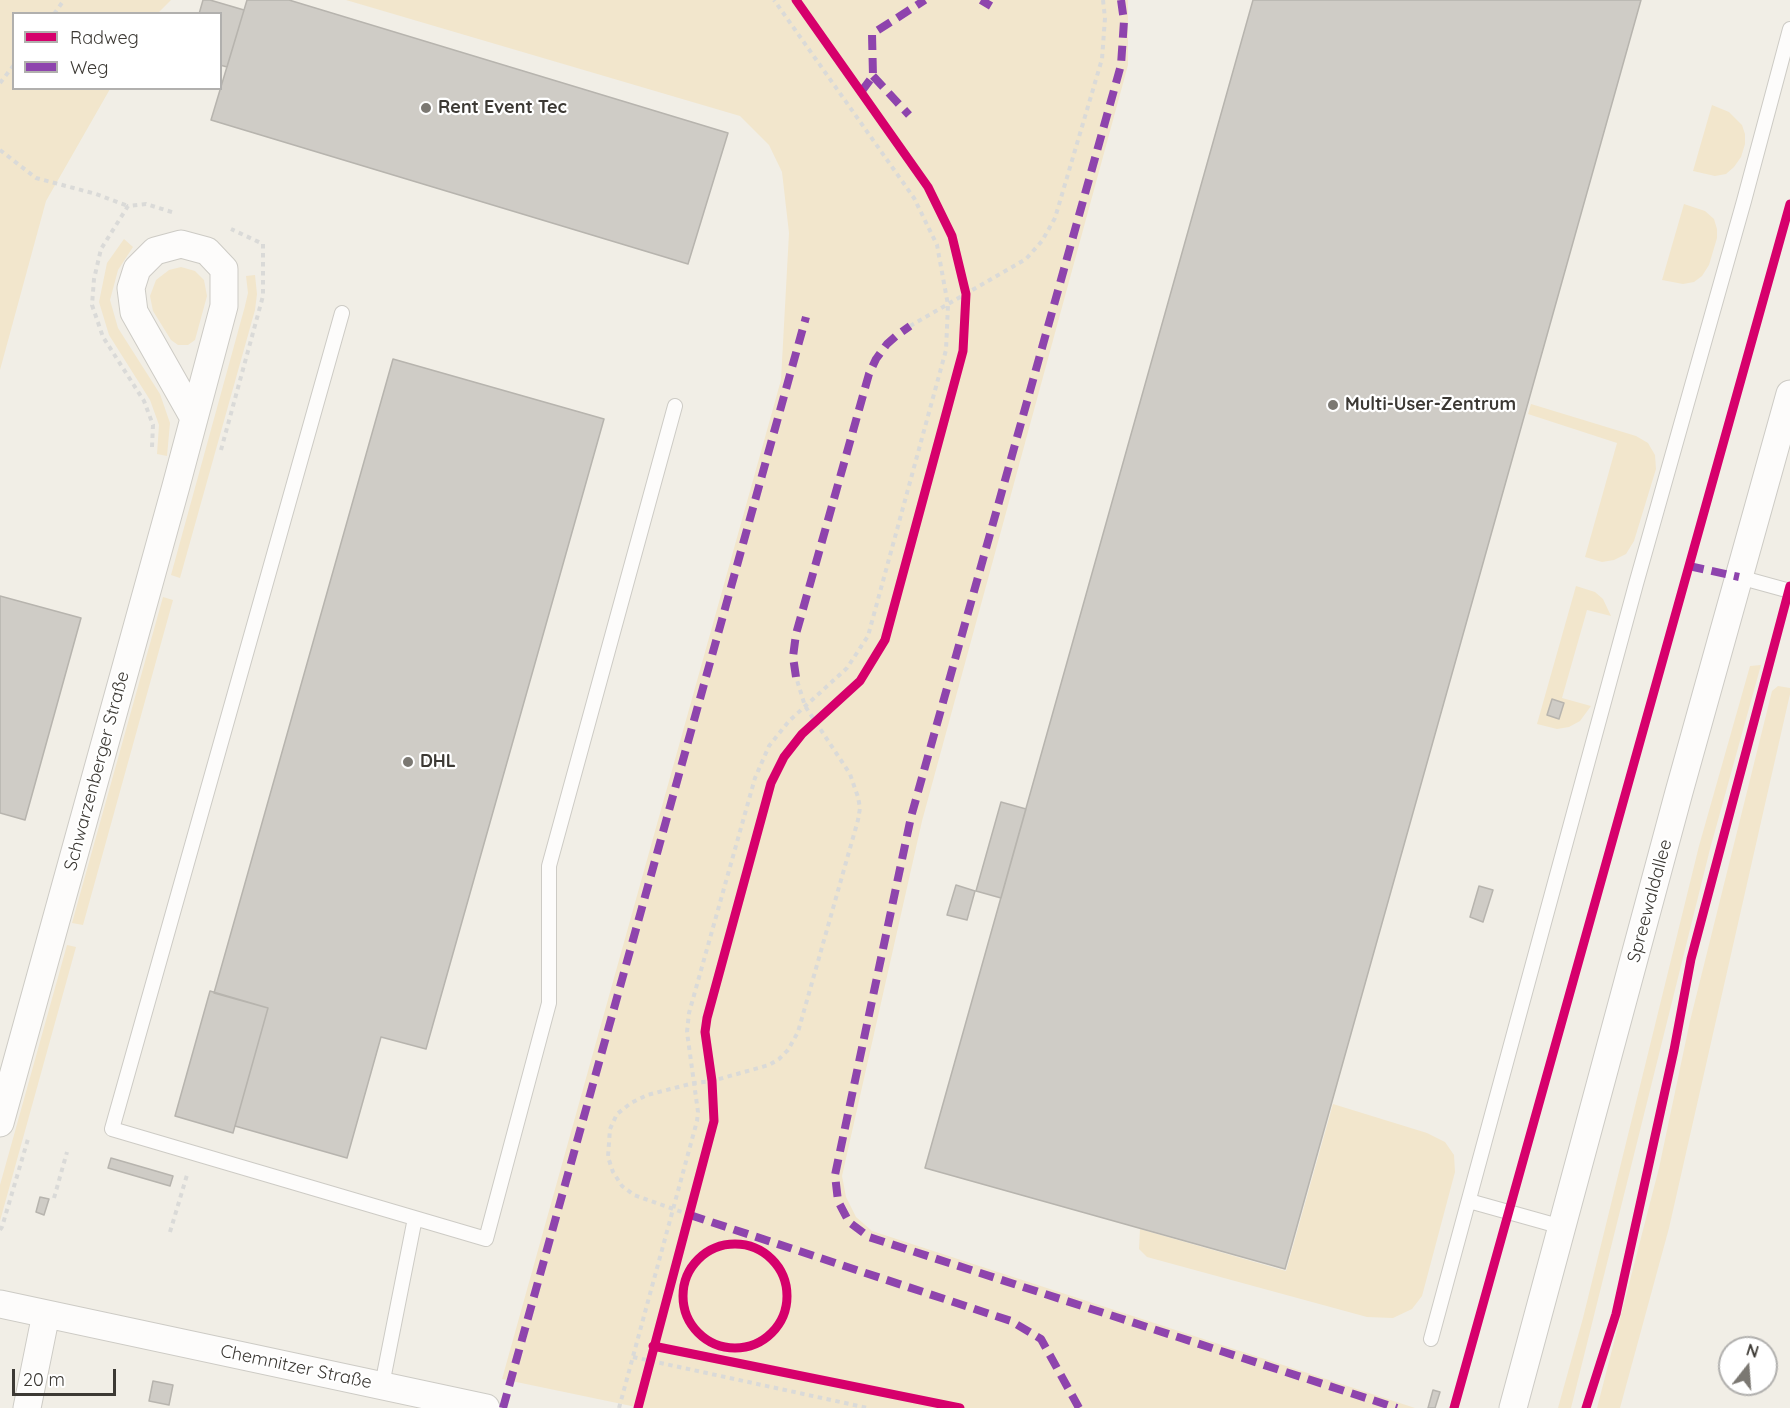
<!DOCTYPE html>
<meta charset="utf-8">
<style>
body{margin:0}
#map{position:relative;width:1790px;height:1408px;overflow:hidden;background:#f1eee6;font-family:Quicksand,sans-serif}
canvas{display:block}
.legend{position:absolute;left:12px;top:12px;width:210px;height:78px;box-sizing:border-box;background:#fff;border:2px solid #b1b0ae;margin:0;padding:8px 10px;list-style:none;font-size:18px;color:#3c3934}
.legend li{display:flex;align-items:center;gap:12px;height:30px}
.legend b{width:30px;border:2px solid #b1b0ae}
.north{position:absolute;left:1718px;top:1336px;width:60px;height:60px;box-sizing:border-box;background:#fff;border:2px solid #b1b0ae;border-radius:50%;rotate:17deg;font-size:16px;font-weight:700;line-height:24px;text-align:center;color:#3c3934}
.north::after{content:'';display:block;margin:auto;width:21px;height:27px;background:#7b7872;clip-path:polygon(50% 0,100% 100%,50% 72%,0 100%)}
.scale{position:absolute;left:12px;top:1369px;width:104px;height:27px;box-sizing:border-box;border:3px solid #3c3934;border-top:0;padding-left:8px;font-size:18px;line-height:21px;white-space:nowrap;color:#3c3934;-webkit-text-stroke:4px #fff;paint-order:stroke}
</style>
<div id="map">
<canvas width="1790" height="1408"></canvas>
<ul class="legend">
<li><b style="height:8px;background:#d6006c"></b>Radweg</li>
<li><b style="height:8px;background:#8e44ad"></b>Weg</li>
</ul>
<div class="north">N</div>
<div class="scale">20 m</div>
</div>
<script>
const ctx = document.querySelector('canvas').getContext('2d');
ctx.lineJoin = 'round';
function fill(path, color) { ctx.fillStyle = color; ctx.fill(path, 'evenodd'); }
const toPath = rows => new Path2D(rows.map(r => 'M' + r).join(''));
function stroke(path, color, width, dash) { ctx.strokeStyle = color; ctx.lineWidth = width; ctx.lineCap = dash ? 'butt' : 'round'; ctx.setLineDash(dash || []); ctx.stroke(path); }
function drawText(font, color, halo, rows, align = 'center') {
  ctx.font = font + ' Quicksand,sans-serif'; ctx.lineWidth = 4.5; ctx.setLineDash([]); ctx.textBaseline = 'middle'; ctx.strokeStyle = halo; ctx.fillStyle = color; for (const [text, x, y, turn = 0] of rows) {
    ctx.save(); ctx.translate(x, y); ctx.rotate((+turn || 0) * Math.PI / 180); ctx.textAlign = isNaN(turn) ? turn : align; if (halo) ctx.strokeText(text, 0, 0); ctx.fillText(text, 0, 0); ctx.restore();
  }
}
const green = toPath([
 [0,0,171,0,158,13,14,14,14,88,110,89,46,201,0,370],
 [346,0,1128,0,1128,65,922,821,842,1176,846,1197,856,1217,872,1231,1415,1408,641,1408,502,1379,781,380,789,233,782,172,769,145,740,116],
 [1712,105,1729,112,1742,125,1745,134,1745,144,1741,157,1734,167,1726,174,1715,176,1693,171],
 [1684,204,1705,211,1714,219,1717,229,1717,238,1709,265,1702,276,1694,282,1683,284,1662,280],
 [124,239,133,247,118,270,110,300,118,328,160,394,170,423,167,456,157,454,159,425,150,400,109,335,99,302,107,263],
 [181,267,195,271,204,280,207,296,195,340,188,345,178,345,171,340,153,311,150,296,156,280,169,270],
 [255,275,257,294,255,310,180,578,171,575,245,306,248,293,246,276],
 [1531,404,1636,436,1648,443,1655,455,1656,469,1634,541,1626,554,1614,560,1602,562,1585,557,1617,443,1528,414],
 [1576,586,1595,592,1603,599,1611,616,1587,610,1562,698,1591,706,1580,721,1569,727,1557,729,1537,724],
 [163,597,173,600,83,925,72,923],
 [1761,665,1710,849,1571,1408,1558,1408,1583,1318,1699,846,1750,666],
 [1778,686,1790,688,1790,694,1669,1228,1620,1408,1597,1408,1659,1168,1690,1021,1772,691],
 [67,945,76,947,0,1221,0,1185],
 [1333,1104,1427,1133,1445,1142,1454,1155,1455,1172,1422,1296,1412,1309,1393,1318,1367,1317,1147,1257,1139,1249,1140,1229,1286,1271]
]);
const building = toPath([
 [203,0,210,0,244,10,227,67,220,65,220,14,199,14,203,0],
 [247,0,289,0,728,133,688,264,211,120,247,0],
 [1253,0,1641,0,1285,1269,925,1168,1253,0],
 [393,359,604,419,426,1049,381,1037,347,1158,235,1126,268,1008,214,993,393,359],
 [0,596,81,618,25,820,0,813,0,596],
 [1552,699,1564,703,1559,719,1547,715,1552,699],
 [1001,802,1026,809,1001,898,976,891,1001,802],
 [956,885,975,891,967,920,947,915,956,885],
 [1479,886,1493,890,1483,922,1470,917,1479,886],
 [210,991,268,1008,233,1133,175,1116,210,991],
 [111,1158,173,1176,170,1186,108,1168,111,1158],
 [40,1197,49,1199,44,1215,36,1212,40,1197],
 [153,1381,173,1385,169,1405,149,1401,153,1381],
 [1433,1390,1440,1392,1435,1408,1428,1408,1433,1390]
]);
const path = toPath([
 [54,14,64,0],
 [0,83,14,65],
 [0,150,36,178,96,194,128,206],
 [910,326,1026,259,1042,241,1055,218,1102,59,1105,18,1103,0],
 [152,447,153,425,144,401,103,337,92,305,94,279,101,249,128,206,146,204,175,213],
 [221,450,263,296,263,244,231,229],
 [54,1198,67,1152],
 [690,1215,634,1195,622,1186,613,1172,608,1157,610,1129,617,1114,631,1103,647,1095,694,1083,712,1081,769,1065,779,1059,788,1050,798,1032,858,820,860,808,858,797,850,774,805,706,796,677],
 [0,1230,2,1227,28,1139],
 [170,1232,187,1175],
 [633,1357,868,1408],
 [619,1408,697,1121,698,1112,687,1032,689,1013,755,778,769,746,789,721,847,668,868,636,946,350,948,305,937,245,914,198,774,0]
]);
const lane = toPath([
 [342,313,112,1129,486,1239,549,1003,549,866,675,406],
 [1739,577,1790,591],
 [1469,1201,1562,1227],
 [1431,1339,1636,584,1744,201,1790,29],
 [382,1385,415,1218]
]);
const street = toPath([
 [0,1123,176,486,224,306,224,269,207,251,181,244,155,251,137,269,131,288,134,312,194,418],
 [0,1304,486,1408],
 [27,1408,46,1314],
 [1513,1408,1679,792,1790,394]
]);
const quiet = toPath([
 [981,0,991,6],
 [1121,0,1124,21,1121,65,911,817,835,1175,838,1201,849,1222,869,1237,1397,1408],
 [873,76,909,115],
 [861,92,873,76,872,34,925,0],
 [1689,566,1739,577],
 [796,677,793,657,796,634,869,374,876,359,887,344,896,336,910,326],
 [690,1215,1011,1321,1041,1339,1079,1408],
 [503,1408,806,317]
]);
const cycleway = toPath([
 '683 1296a52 52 0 1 1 104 0a52 52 0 1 1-104 0Z',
 [653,1346,960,1408],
 [638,1408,714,1121,712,1081,705,1032,707,1018,771,783,784,757,802,734,860,681,885,640,963,351,966,294,952,236,928,187,796,0],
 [1454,1408,1790,204],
 [1586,1408,1616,1314,1674,1050,1691,959,1790,586]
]);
const markers = [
 [426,108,6,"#7b7872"],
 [1333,405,6,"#7b7872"],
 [408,762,6,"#7b7872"]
];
const poiNames = [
 ["Rent Event Tec",438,108],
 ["Multi-User-Zentrum",1345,405],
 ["DHL",420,762]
];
const streetNames = [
 ["Schwarzenberger Straße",97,771,-75],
 ["Spreewaldallee",1650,901,-75],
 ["Chemnitzer Straße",296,1367,12]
];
fill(green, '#f2e6cc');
fill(building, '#cfccc6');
stroke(building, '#b7b4ae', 1.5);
stroke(lane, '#cdcbc5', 16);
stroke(street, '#cdcbc5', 29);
stroke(path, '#dadad8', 4, [4.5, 4.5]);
stroke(lane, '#fdfcfb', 14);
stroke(street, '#fdfcfb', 27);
stroke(quiet, '#8e44ad', 8, [15, 8]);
stroke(cycleway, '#d6006c', 9);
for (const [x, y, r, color] of markers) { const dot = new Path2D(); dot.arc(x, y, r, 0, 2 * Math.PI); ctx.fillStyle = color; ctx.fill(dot); stroke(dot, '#fff', 2); }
drawText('bold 18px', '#3c3934', '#fff', poiNames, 'left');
drawText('18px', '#3c3934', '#fff', streetNames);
</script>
